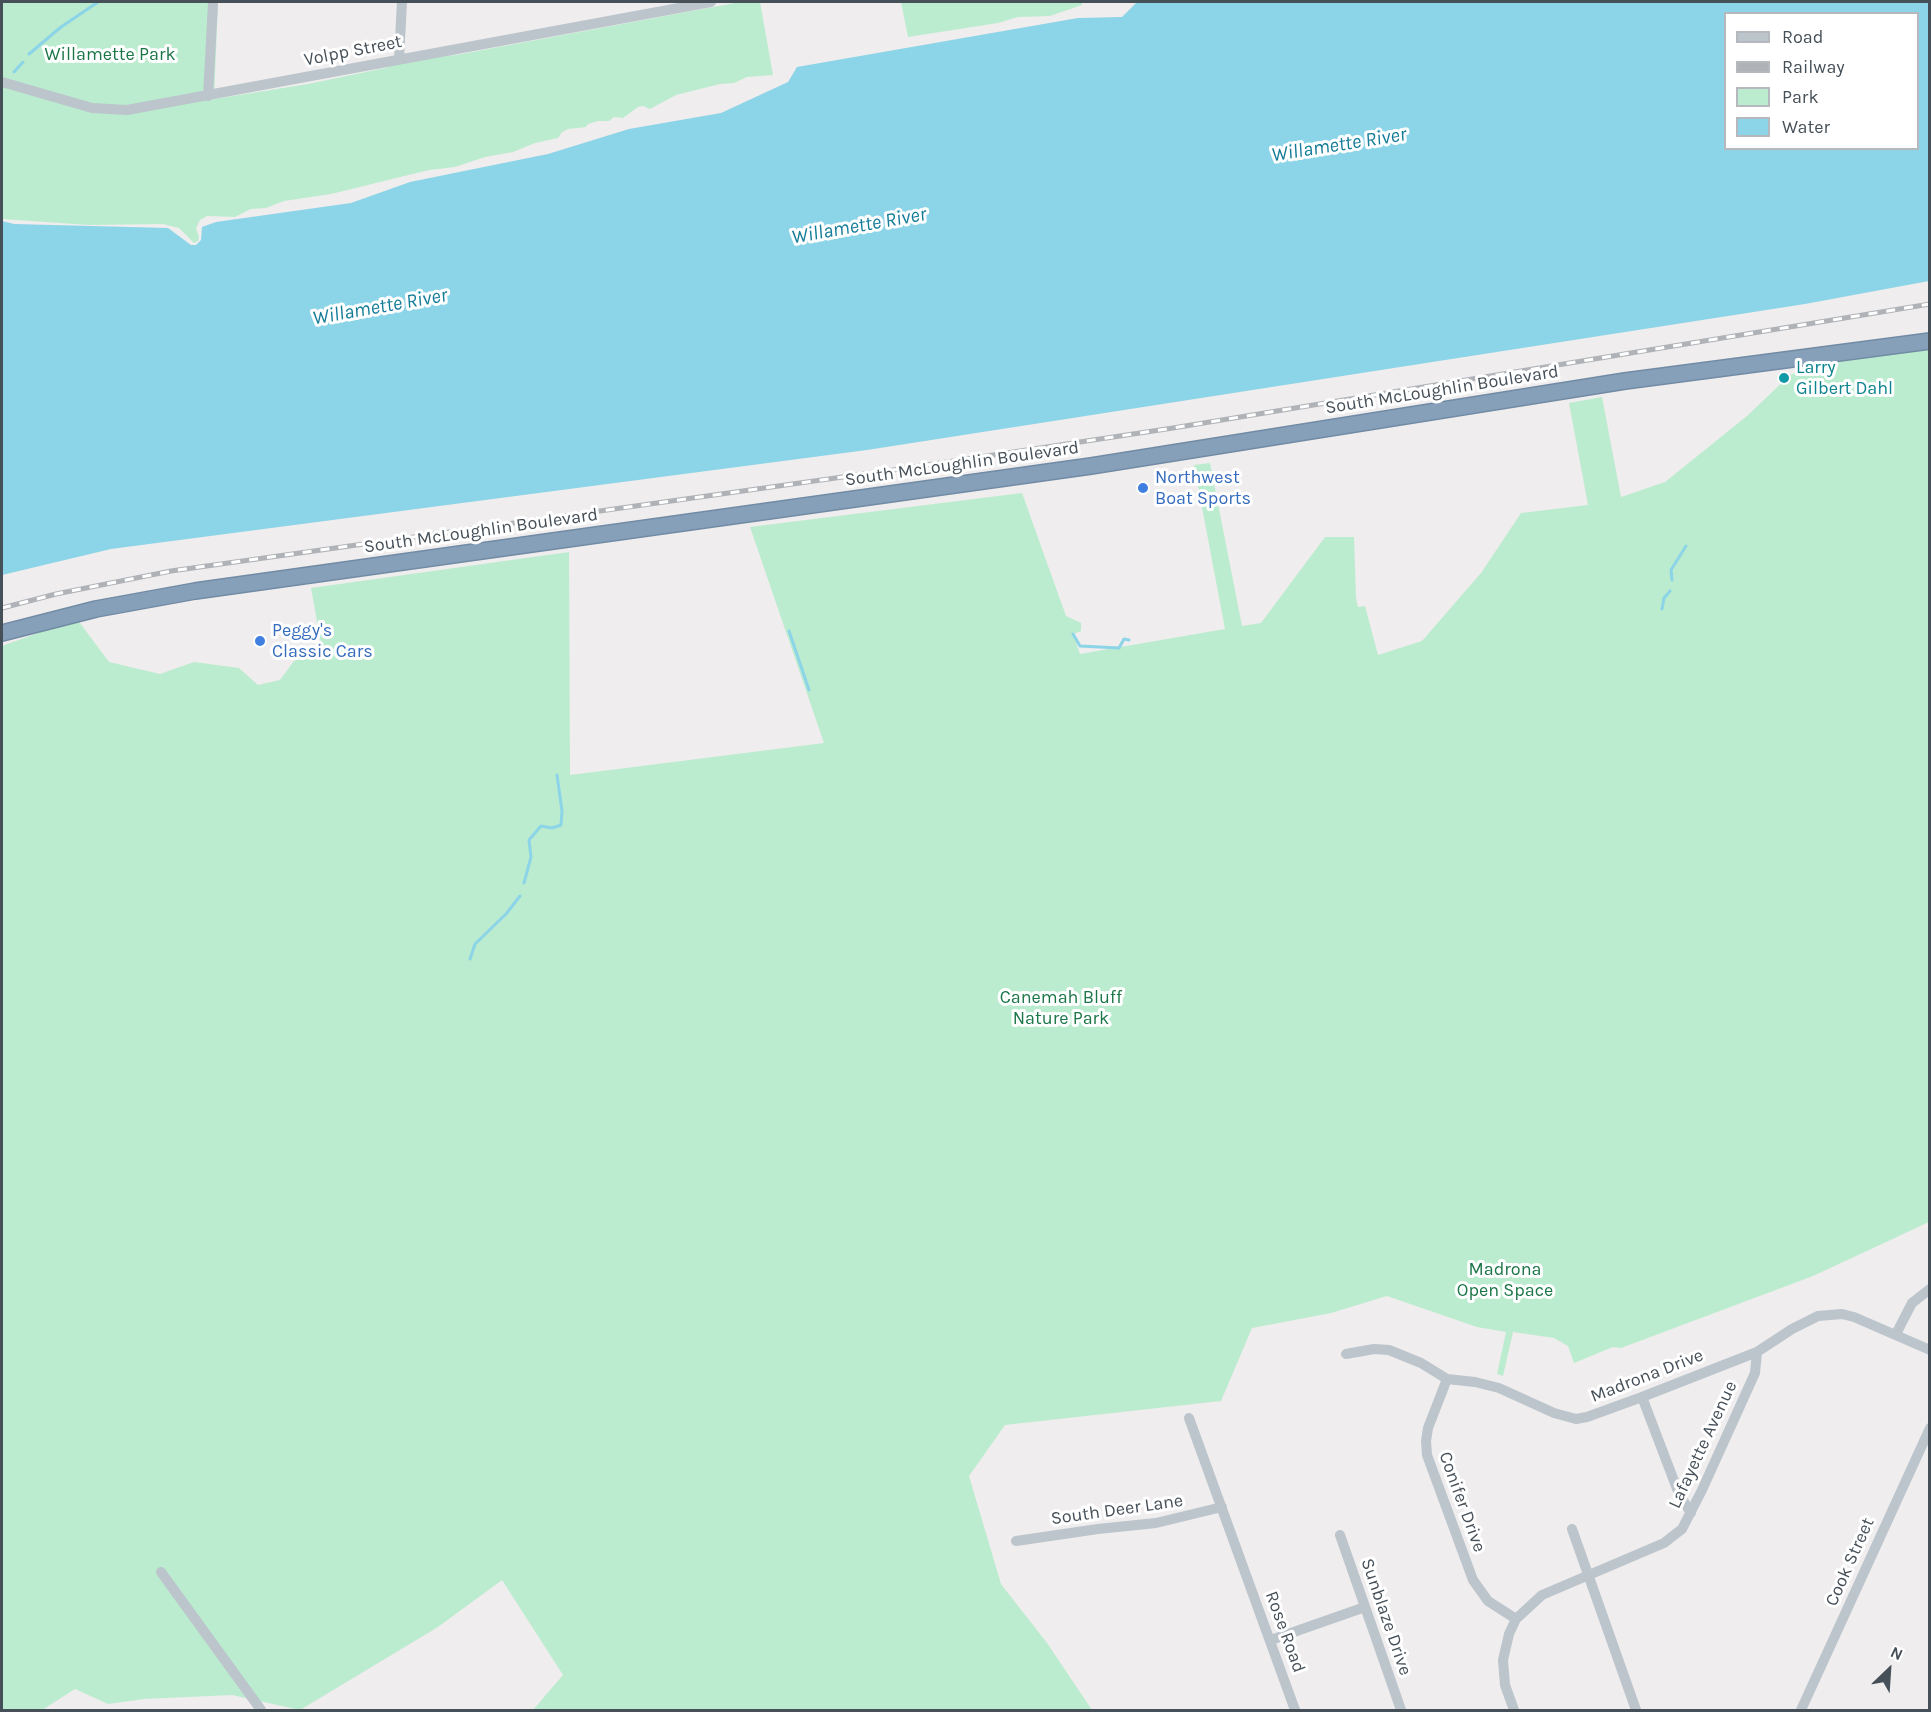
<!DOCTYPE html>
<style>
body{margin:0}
#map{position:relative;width:1931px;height:1712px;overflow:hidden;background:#efeded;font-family:Karla,sans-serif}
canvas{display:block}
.frame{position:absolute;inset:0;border:3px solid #465059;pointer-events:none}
.legend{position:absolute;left:1724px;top:12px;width:195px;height:138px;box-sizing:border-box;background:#fff;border:2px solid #b5b9bd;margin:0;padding:8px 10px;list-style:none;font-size:18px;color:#465059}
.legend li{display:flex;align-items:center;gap:12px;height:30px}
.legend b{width:30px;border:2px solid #b5b9bd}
.north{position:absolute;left:1859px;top:1640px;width:60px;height:60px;-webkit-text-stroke:4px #fff;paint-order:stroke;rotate:25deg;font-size:16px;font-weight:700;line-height:24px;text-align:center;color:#465059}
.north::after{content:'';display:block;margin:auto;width:21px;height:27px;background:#465059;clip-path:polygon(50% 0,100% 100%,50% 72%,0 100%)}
</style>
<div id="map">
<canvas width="1931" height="1712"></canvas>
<div class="frame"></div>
<ul class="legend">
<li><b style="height:8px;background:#bcc4cc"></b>Road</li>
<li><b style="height:8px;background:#afb2b7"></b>Railway</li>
<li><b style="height:16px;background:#bceccf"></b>Park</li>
<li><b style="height:16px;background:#8cd4e7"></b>Water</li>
</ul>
<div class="north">N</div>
</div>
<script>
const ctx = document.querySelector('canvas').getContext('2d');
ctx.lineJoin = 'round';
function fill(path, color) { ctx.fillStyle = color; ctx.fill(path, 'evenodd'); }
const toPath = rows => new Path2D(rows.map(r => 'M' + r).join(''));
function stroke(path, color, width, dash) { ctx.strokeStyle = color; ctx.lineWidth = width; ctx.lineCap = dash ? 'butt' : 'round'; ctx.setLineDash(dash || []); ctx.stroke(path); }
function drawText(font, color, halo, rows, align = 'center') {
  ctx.font = font + ' Karla,sans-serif'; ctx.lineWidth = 6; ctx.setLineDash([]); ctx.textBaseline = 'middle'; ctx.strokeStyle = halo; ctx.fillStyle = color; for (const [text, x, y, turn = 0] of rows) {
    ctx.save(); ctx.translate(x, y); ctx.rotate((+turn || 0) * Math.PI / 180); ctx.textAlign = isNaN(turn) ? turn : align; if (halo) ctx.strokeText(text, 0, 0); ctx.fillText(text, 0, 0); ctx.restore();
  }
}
const green = toPath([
 [2,2,218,2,214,99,308,84,385,68,405,60,456,55,740,2,760,2,773,75,747,77,734,83,720,84,676,95,650,109,643,106,638,107,623,118,614,117,609,121,598,121,588,124,586,127,568,129,562,132,558,138,535,143,513,152,485,157,455,167,429,170,331,194,284,201,266,208,251,209,235,217,207,216,200,220,196,228,199,237,198,241,194,243,179,228,163,224,89,225,2,219],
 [901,2,1082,2,1082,5,1050,16,1018,17,998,23,908,37],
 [1929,347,1929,1222,1813,1276,1621,1348,1613,1347,1574,1363,1568,1346,1554,1338,1513,1332,1503,1376,1497,1374,1506,1332,1477,1327,1387,1296,1331,1313,1252,1328,1221,1401,1005,1425,969,1476,1001,1584,1047,1643,1092,1710,533,1710,563,1675,502,1580,438,1627,300,1710,232,1695,144,1699,108,1704,75,1689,42,1710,2,1710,2,646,77,619,109,662,160,674,194,662,239,668,258,685,280,680,294,661,322,649,311,588,569,552,570,775,824,743,750,527,1022,493,1066,616,1081,623,1081,631,1073,634,1080,654,1225,629,1194,465,1210,463,1242,626,1261,623,1325,537,1354,537,1356,598,1358,607,1365,606,1378,655,1422,641,1481,573,1521,513,1588,505,1569,403,1602,397,1621,497,1665,482,1747,416,1790,375,1823,363]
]);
const water = toPath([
 [1137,2,1929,2,1929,281,1805,304,867,450,111,549,2,575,2,221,14,224,168,228,191,245,196,245,201,240,202,227,216,222,351,203,410,182,548,154,629,129,721,113,788,82,797,67,1078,18,1122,17],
 [1726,14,1918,14,1918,148,1726,148]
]);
const stream = toPath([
 [29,54,61,27,98,2],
 [14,72,23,62],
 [1672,580,1671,570,1686,546],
 [1662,609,1664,598,1670,591],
 [789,631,809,690],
 [1073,634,1080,646,1119,648,1124,639,1129,640],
 [524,883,531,857,529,840,541,826,552,828,561,825,562,811,557,775],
 [470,959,475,944,506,914,520,896]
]);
const minor = toPath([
 [399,59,402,2],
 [2,82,92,108,127,110,711,2],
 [208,96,213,3],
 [1896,1334,1912,1303,1930,1289],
 [1346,1354,1374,1349,1389,1350,1421,1363,1447,1379,1475,1382,1499,1388,1554,1413,1576,1419,1587,1417,1642,1397,1757,1352,1792,1329,1818,1316,1842,1314,1854,1317,1930,1350],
 [1447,1379,1428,1428,1426,1441,1427,1455,1473,1580,1488,1601,1516,1619],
 [1642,1397,1679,1494,1691,1513],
 [1189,1418,1295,1710],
 [1572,1529,1636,1710],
 [1340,1535,1401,1710],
 [1016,1541,1098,1529,1156,1523,1222,1507],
 [161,1572,261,1710],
 [1271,1640,1365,1607],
 [1514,1710,1505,1685,1503,1660,1509,1634,1516,1619,1542,1595,1664,1543,1682,1529,1702,1490,1755,1373,1757,1352],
 [1801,1710,1930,1428]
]);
const highway = toPath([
 [2,633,96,609,195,591,1091,466,1625,381,1930,341]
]);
const rail = toPath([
 [2,608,56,594,171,571,907,468,1173,428,1930,304]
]);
const markers = [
 [1784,378,6,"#0f9aa8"],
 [1143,488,6,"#3f7fe0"],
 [260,641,6,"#3f7fe0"]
];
const streetNames = [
 ["Volpp Street",353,51,-11],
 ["South McLoughlin Boulevard",1442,390,-9],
 ["South McLoughlin Boulevard",962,464,-8],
 ["South McLoughlin Boulevard",481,531,-8],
 ["Madrona Drive",1647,1376,-21],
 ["Lafayette Avenue",1703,1445,-65],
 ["Conifer Drive",1462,1502,70],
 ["South Deer Lane",1117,1510,-8],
 ["Cook Street",1850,1562,-66],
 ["Sunblaze Drive",1386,1617,71],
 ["Rose Road",1285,1632,70]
];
const parkNames = [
 ["Willamette Park",110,55],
 ["Canemah Bluff",1061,998],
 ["Nature Park",1061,1019],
 ["Madrona",1505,1270],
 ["Open Space",1505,1291]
];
const cultureNames = [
 ["Larry",1796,368],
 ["Gilbert Dahl",1796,389]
];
const shopNames = [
 ["Northwest",1155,478],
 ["Boat Sports",1155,499],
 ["Peggy's",272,631],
 ["Classic Cars",272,652]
];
const waterNames = [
 ["Willamette River",1339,145,-9],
 ["Willamette River",859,226,-10],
 ["Willamette River",380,307,-10]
];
fill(green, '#bceccf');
fill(water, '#8cd4e7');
stroke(stream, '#8cd4e7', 3);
stroke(highway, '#728ba5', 18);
stroke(minor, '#bcc4cc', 10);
stroke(highway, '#87a0ba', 15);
stroke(rail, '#afb2b7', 5);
stroke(rail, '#fff', 3, [9]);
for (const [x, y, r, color] of markers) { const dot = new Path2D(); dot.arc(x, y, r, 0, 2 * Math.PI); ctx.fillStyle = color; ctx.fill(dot); stroke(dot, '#fff', 2); }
drawText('18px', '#465059', '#fff', streetNames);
drawText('18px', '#1b7648', '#fff', parkNames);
drawText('18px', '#0d838f', '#fff', cultureNames, 'left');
drawText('18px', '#366cbe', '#fff', shopNames, 'left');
drawText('italic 20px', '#137c98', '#fff', waterNames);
</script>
